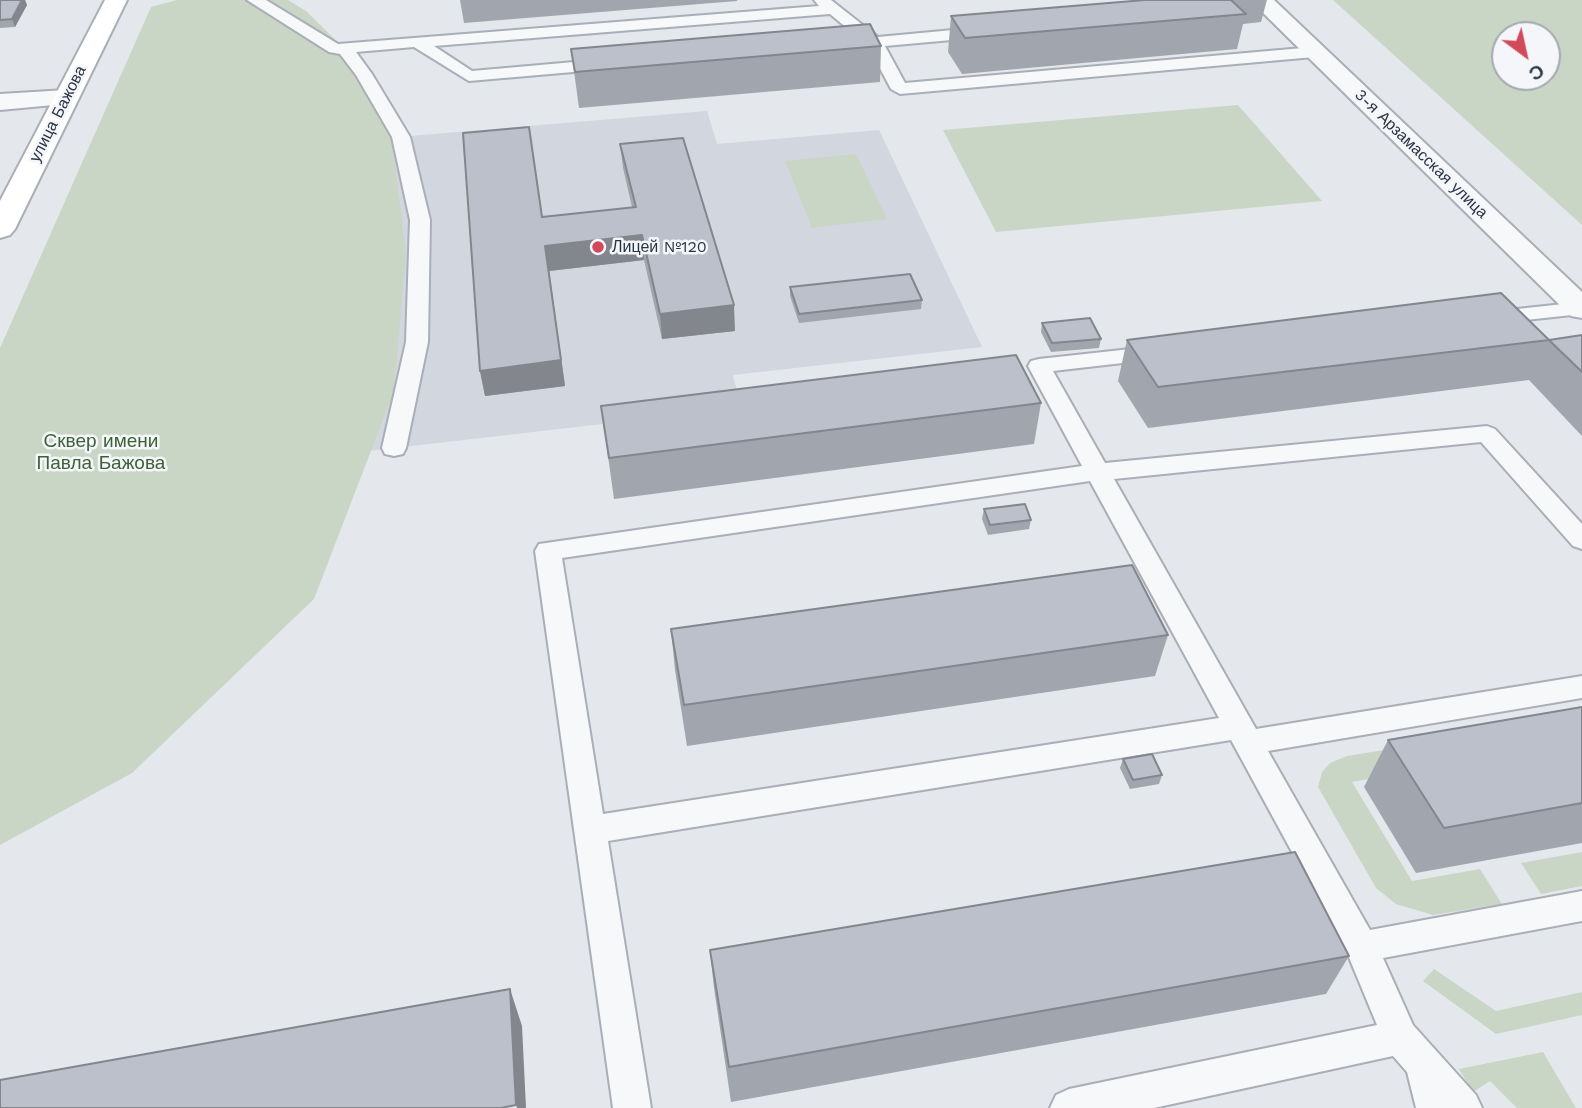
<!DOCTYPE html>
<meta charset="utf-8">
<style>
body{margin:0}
#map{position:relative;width:1582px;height:1108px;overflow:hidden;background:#e4e7ec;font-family:"Work Sans",sans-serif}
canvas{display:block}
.north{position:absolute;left:1491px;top:21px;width:70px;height:70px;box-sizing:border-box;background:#f4f6f9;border:2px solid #a4a8b1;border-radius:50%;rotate:147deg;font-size:19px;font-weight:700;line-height:28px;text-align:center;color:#2b3445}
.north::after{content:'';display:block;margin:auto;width:24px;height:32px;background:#d1495b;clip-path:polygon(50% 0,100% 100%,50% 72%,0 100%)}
</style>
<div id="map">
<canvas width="1582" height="1108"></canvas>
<div class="north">С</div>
</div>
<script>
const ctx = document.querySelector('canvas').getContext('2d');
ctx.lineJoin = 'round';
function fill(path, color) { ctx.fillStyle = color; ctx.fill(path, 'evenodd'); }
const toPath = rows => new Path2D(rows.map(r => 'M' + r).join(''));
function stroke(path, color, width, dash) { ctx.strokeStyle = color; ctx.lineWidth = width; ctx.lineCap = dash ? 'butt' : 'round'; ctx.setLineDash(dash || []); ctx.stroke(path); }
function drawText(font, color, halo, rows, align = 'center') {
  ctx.font = font + ' "Work Sans",sans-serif'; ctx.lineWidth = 5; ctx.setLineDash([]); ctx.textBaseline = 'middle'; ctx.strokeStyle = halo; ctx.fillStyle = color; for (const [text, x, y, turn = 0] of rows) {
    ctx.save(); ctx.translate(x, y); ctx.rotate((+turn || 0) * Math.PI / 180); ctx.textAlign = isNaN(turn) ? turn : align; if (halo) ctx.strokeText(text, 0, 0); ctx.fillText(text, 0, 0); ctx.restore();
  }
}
const built = toPath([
 [707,111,717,144,879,130,982,347,733,375,741,408,221,468,280,147]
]);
const green = toPath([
 [177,0,288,0,306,11,358,62,391,130,406,254,394,391,314,599,132,773,0,845,0,348,151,7],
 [1333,0,1582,0,1582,225],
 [1505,35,1547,35,1547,77,1505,77],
 [1238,105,1322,201,996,232,943,130],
 [856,154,887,219,812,228,785,161],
 [1582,718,1582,741,1352,782,1412,881,1480,869,1502,904,1433,915,1396,904,1376,888,1318,787,1322,772,1330,763,1347,756],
 [1582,852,1582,886,1541,894,1521,863],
 [1434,969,1496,1011,1582,992,1582,1015,1496,1034,1423,981],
 [1543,1052,1576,1108,1517,1108,1490,1081,1473,1092,1459,1069]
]);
const service = toPath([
 [247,0,266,0,338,44,819,6,814,0,831,0,878,37,985,27,993,32,985,37,885,46,905,83,1314,47,1322,52,1314,57,900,94,891,89,869,48,839,48,837,45,839,42,860,39,830,14,434,46,472,71,608,59,616,64,608,69,469,81,414,47,356,52,372,74,410,137,430,220,428,342,406,448,403,454,394,456,385,454,382,448,406,342,410,220,392,137,356,75,340,54,329,52,247,0],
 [1582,302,1581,314,1489,324,1481,323,1478,318,1481,313,1489,312,1582,302],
 [1158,346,1166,348,1169,353,1166,358,1053,371,1105,463,1487,426,1495,429,1582,524,1582,549,1573,546,1481,442,1114,479,1256,729,1582,676,1582,698,1268,751,1370,930,1582,891,1582,921,1383,958,1413,1025,1476,1095,1482,1108,1416,1108,1407,1072,1393,1056,1154,1108,1050,1108,1056,1095,1069,1089,1377,1025,1348,955,1231,740,608,841,651,1108,613,1108,535,551,539,544,1082,466,1028,366,1031,361,1039,359,1158,346],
 [1090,481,1219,718,603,814,562,558,1090,481]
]);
const minor = toPath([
 [1250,0,1274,0,1582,292,1582,318,1571,316,1250,0],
 [66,90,75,93,79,98,75,103,0,110,0,94,66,90]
]);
const secondary = toPath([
 [105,0,127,0,15,229,10,235,0,238,0,201,105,0]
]);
const wall = toPath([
 [0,0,25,0,27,5,15,27,0,28],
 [460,0,737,0,737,1,464,23],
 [1145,0,1267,0,1261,22,1243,24,1237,49,962,74,948,52,951,16],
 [881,46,880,82,579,108,571,49],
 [620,144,735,331,662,339,644,260,549,271,565,386,485,396,480,371,542,217,632,207,623,168],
 [790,287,922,300,921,309,799,323,790,296],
 [1042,323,1101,339,1099,348,1051,352,1041,332],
 [1582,335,1582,436,1529,380,1148,428,1118,381,1127,340,1549,340],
 [1041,403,1034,444,614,499,601,406],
 [984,509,1031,520,1029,529,988,535,982,519],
 [671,629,1168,635,1155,676,687,746,675,670],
 [1582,707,1582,843,1416,873,1364,787,1388,740],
 [1123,759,1162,775,1159,784,1130,789,1120,768],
 [710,950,1349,956,1326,994,731,1102,714,988]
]);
const shadedWall = toPath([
 [22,0,25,0,27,5,15,27,12,19],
 [642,235,644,260,549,271,565,386,485,396,480,371,545,246],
 [734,305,735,331,662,339,660,314],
 [510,989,522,1026,526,1108,517,1108,516,1105]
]);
const building = toPath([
 [0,0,22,0,12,19,0,20,0,0],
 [1145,0,1231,0,1246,14,965,38,951,16,1145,0],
 [870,24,881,46,575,72,571,49,870,24],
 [529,127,542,217,636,207,620,144,683,138,734,305,660,314,642,235,545,246,561,360,480,371,463,133,529,127],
 [910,274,922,300,799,314,790,287,910,274],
 [1501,293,1549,340,1582,335,1582,372,1549,340,1158,387,1127,340,1501,293],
 [1090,318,1101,339,1052,343,1042,323,1090,318],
 [1016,355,1041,403,609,458,601,406,1016,355],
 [1025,504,1031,520,990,525,984,509,1025,504],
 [1132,565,1168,635,684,705,671,629,1132,565],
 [1582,707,1582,803,1444,828,1388,740,1582,707],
 [1152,754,1162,775,1133,780,1123,759,1152,754],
 [1295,852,1349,956,729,1067,710,950,1295,852],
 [510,989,516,1105,501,1108,0,1108,0,1080,510,989]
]);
const markers = [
 [598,247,7,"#d1495b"]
];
const farStreetnames = [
 ["улица Бажова",58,114,-63],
 ["3-я Арзамасская улица",1421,154,44]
];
const farPoinames = [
 ["Лицей №120",612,247]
];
const parkNames = [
 ["Сквер имени",101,441],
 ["Павла Бажова",101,463]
];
fill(built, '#d2d6de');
fill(green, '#c9d6c5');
stroke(service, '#a9aeb7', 4);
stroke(minor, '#a9aeb7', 4);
stroke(secondary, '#a9aeb7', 4);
fill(service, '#f7f8fa');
fill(minor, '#f7f8fa');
fill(secondary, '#fff');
fill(wall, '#a1a5ae');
fill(shadedWall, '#83868d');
fill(building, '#bbc0ca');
stroke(building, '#83868d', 2);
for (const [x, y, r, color] of markers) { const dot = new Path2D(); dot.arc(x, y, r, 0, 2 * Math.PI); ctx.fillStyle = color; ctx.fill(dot); stroke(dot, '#f4f6f9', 2.5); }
drawText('16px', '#2b3445', '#f4f6f9', farStreetnames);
drawText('16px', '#2b3445', '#f4f6f9', farPoinames, 'left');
drawText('19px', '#3f6138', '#f4f6f9', parkNames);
</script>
